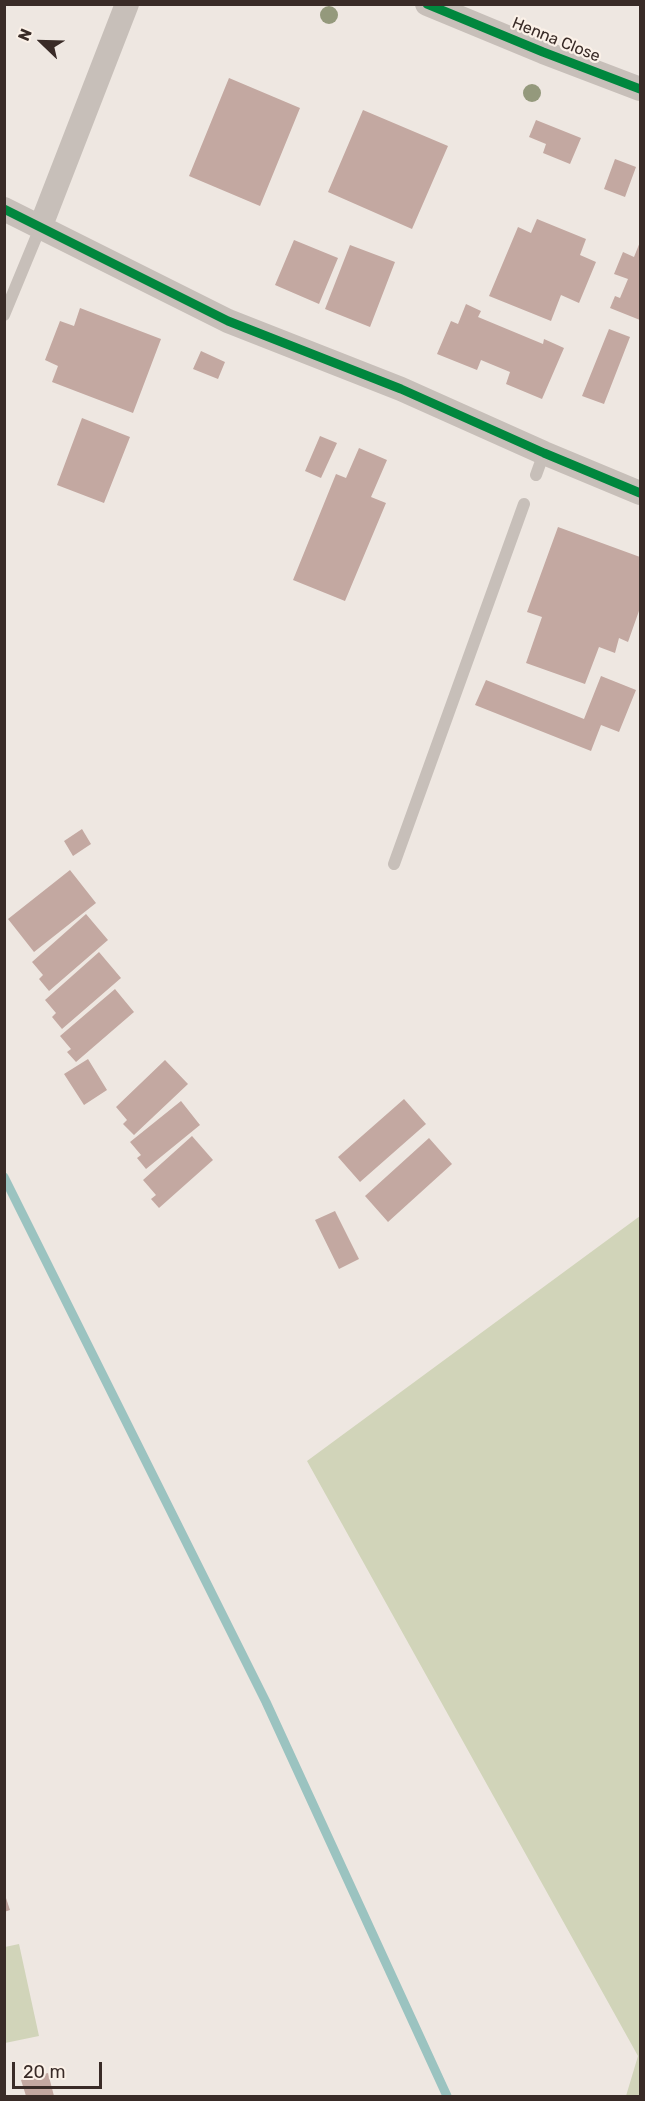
<!DOCTYPE html>
<style>
body{margin:0}
#map{position:relative;width:645px;height:2101px;overflow:hidden;background:#eee7e1;font-family:Rubik,sans-serif}
canvas{display:block}
.frame{position:absolute;inset:0;border:6px solid #392b27;pointer-events:none}
.north{position:absolute;left:12px;top:12px;width:60px;height:60px;-webkit-text-stroke:4px #fbf1e8;paint-order:stroke;rotate:293deg;font-size:16px;font-weight:700;line-height:24px;text-align:center;color:#392b27}
.north::after{content:'';display:block;margin:auto;width:21px;height:27px;background:#392b27;clip-path:polygon(50% 0,100% 100%,50% 72%,0 100%)}
.scale{position:absolute;left:12px;top:2062px;width:90px;height:27px;box-sizing:border-box;border:3px solid #392b27;border-top:0;padding-left:8px;font-size:18px;line-height:21px;white-space:nowrap;color:#392b27;-webkit-text-stroke:4px #fbf1e8;paint-order:stroke}
</style>
<div id="map">
<canvas width="645" height="2101"></canvas>
<div class="frame"></div>
<div class="north">N</div>
<div class="scale">20 m</div>
</div>
<script>
const ctx = document.querySelector('canvas').getContext('2d');
ctx.lineJoin = 'round';
function fill(path, color) { ctx.fillStyle = color; ctx.fill(path, 'evenodd'); }
const toPath = rows => new Path2D(rows.map(r => 'M' + r).join(''));
function stroke(path, color, width, dash) { ctx.strokeStyle = color; ctx.lineWidth = width; ctx.lineCap = dash ? 'butt' : 'round'; ctx.setLineDash(dash || []); ctx.stroke(path); }
function drawText(font, color, halo, rows, align = 'center') {
  ctx.font = font + ' Rubik,sans-serif'; ctx.lineWidth = 4.5; ctx.setLineDash([]); ctx.textBaseline = 'middle'; ctx.strokeStyle = halo; ctx.fillStyle = color; for (const [text, x, y, turn = 0] of rows) {
    ctx.save(); ctx.translate(x, y); ctx.rotate((+turn || 0) * Math.PI / 180); ctx.textAlign = isNaN(turn) ? turn : align; if (halo) ctx.strokeText(text, 0, 0); ctx.fillText(text, 0, 0); ctx.restore();
  }
}
const green = toPath([
 [640,1216,640,2096,626,2096,638,2056,307,1461],
 [19,1944,39,2036,5,2043,5,1947]
]);
const stream = toPath([
 [4,1177,266,1702,447,2096]
]);
const building = toPath([
 [229,78,300,108,260,206,189,176],
 [363,110,448,146,412,229,328,192],
 [536,120,581,138,570,164,543,153,546,144,529,137],
 [615,159,636,167,625,197,604,189],
 [537,219,586,239,580,255,596,262,579,303,561,295,551,321,489,296,518,227,531,233],
 [294,240,338,258,319,304,275,285],
 [640,242,640,320,610,308,615,296,620,298,628,279,614,274,623,252,634,257],
 [350,245,395,262,370,327,325,309],
 [466,304,481,311,478,317,543,344,544,339,564,348,542,399,506,384,510,372,481,360,477,370,437,354,451,321,458,324],
 [80,308,161,339,133,413,52,382,58,366,45,360,60,321,74,326],
 [609,329,630,337,604,404,582,396],
 [201,351,225,362,218,379,193,369],
 [82,418,130,437,104,503,57,485],
 [320,436,337,443,321,478,305,471],
 [359,448,387,460,371,497,386,503,345,601,293,580,336,474,346,478],
 [558,527,640,557,640,608,628,642,619,638,615,653,599,647,585,684,526,663,542,617,527,612],
 [601,676,636,690,619,732,601,725,591,751,475,705,486,680,584,719],
 [82,829,91,844,73,856,64,841],
 [70,870,96,903,34,952,8,919],
 [86,914,108,940,49,991,39,979,43,975,32,962],
 [99,952,121,978,62,1029,52,1017,56,1013,45,1000],
 [115,989,134,1012,76,1062,67,1052,71,1049,60,1036],
 [88,1059,107,1090,84,1105,64,1074],
 [165,1060,188,1084,134,1135,123,1124,127,1120,116,1107],
 [404,1099,426,1124,360,1182,338,1157],
 [181,1101,200,1125,146,1169,137,1158,141,1155,130,1142],
 [192,1136,213,1160,159,1208,151,1199,156,1195,143,1180],
 [429,1138,452,1164,388,1222,365,1196],
 [335,1211,359,1259,339,1269,315,1220],
 [4,1892,10,1910,4,1912],
 [48,2073,54,2096,26,2096,21,2080]
]);
const service = toPath([
 [4,315,40,228],
 [536,475,544,453],
 [394,864,524,504]
]);
const minor = toPath([
 [427,4,543,52,640,89],
 [4,209,228,321,401,389,544,453,640,493],
 [40,228,127,4]
]);
const cycleway = toPath([
 [427,4,543,52,640,89],
 [4,209,228,321,401,389,544,453,640,493]
]);
const trees = [
 [329,15],
 [532,93]
];
const streetNames = [
 ["Henna Close",556,40,22]
];
fill(green, '#d1d4b9');
stroke(stream, '#9bc3c0', 9);
fill(building, '#c3a8a1');
stroke(service, '#c7bfb9', 12);
stroke(minor, '#c7bfb9', 24);
stroke(cycleway, '#00873e', 9);
ctx.fillStyle = '#94997c';
for (const [x, y] of trees) { ctx.beginPath(); ctx.arc(x, y, 9, 0, 2 * Math.PI); ctx.fill(); }
drawText('16px', '#392b27', '#fbf1e8', streetNames);
</script>
